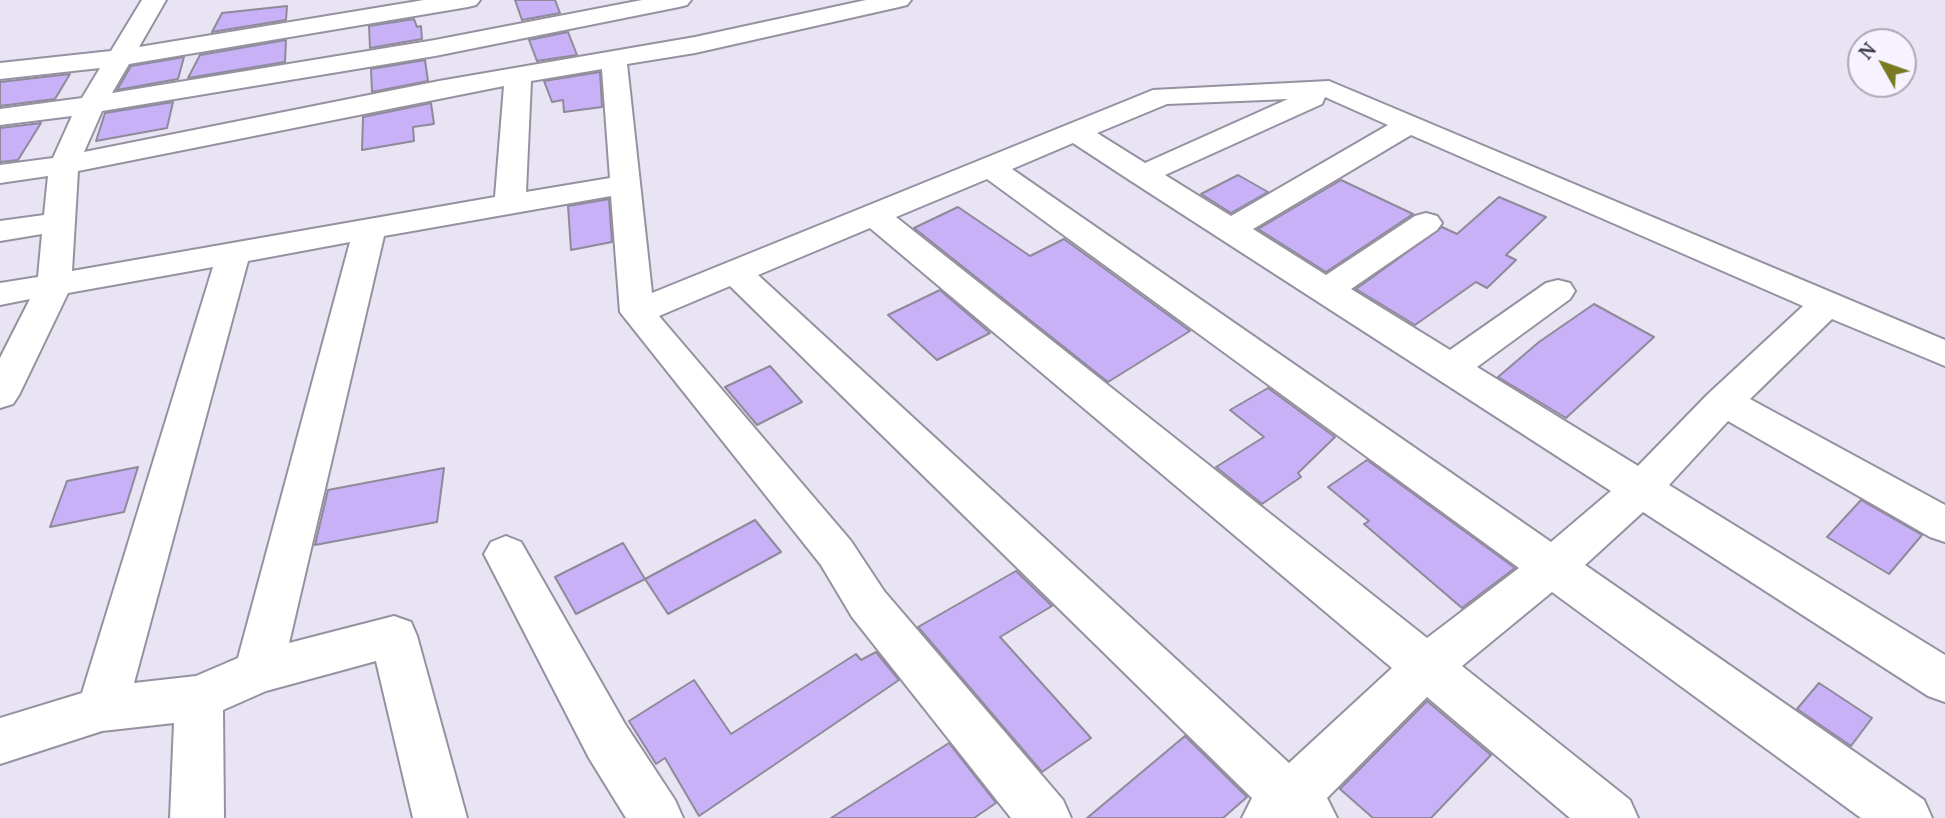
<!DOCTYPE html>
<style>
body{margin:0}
#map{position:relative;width:1945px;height:818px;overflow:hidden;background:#e9e4f4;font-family:"PT Serif",serif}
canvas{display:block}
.north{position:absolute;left:1847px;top:28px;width:70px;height:70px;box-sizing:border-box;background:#f6f2ff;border:2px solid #aca9b3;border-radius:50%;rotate:310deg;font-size:19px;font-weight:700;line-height:28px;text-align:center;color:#3d3b41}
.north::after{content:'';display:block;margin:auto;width:24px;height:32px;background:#7a7a22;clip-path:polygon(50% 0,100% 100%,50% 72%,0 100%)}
</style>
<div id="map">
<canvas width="1945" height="818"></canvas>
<div class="north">N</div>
</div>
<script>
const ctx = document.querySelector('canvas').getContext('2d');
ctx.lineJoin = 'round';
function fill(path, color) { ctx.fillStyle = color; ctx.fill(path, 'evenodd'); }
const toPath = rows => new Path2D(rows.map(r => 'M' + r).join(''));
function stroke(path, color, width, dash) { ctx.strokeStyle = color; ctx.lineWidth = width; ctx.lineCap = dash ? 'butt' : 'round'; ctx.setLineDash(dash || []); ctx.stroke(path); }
const building = toPath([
 [515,0,555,0,560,13,522,20,515,0],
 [287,6,286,20,212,32,222,13,287,6],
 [414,19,417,27,421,26,422,39,370,48,369,26,414,19],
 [568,32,577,55,537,61,529,40,568,32],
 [286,40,285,62,188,78,200,55,286,40],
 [184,57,178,79,117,90,131,66,184,57],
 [425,60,428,81,372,92,371,69,425,60],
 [600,72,602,107,564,112,563,100,552,102,544,81,600,72],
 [70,74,55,99,0,106,0,82,70,74],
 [173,102,167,128,96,141,105,113,173,102],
 [431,103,434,124,413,127,414,141,362,150,363,117,431,103],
 [41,123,18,160,0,162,0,128,41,123],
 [1238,175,1268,192,1231,213,1201,194,1238,175],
 [1341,180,1413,214,1326,272,1258,229,1341,180],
 [1499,197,1546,217,1506,255,1516,260,1487,288,1476,282,1415,325,1356,289,1442,227,1457,234,1499,197],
 [609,199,612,242,571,250,568,206,609,199],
 [958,207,1030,256,1064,239,1190,331,1108,382,914,228,958,207],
 [940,290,990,333,937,360,888,315,940,290],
 [1594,304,1654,337,1566,418,1498,377,1539,342,1594,304],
 [770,366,802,402,757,425,725,387,770,366],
 [1268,388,1335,437,1298,473,1301,477,1262,504,1216,467,1264,437,1230,410,1268,388],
 [1367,460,1515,568,1462,608,1364,524,1369,521,1328,487,1367,460],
 [138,467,124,512,50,527,67,481,138,467],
 [444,468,437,522,315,545,328,490,444,468],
 [1861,500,1922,535,1889,574,1827,537,1861,500],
 [755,520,781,552,668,614,645,579,755,520],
 [623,543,645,579,576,614,555,577,623,543],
 [1016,571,1052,606,1000,637,1091,738,1042,772,918,627,1016,571],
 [876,652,899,680,699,816,665,758,656,764,629,721,694,680,731,734,856,654,861,660,876,652],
 [1819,683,1872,718,1851,746,1797,709,1819,683],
 [1427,701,1491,755,1431,818,1373,818,1340,789,1427,701],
 [1185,736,1247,797,1223,818,1087,818,1185,736],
 [949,743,996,803,974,818,831,818,949,743]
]);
const minor = toPath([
 [142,0,166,0,139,47,424,0,480,0,476,5,468,7,129,64,112,93,435,40,642,0,691,0,687,5,679,7,435,56,102,111,84,152,439,81,695,37,866,0,911,0,907,5,899,7,695,53,627,64,652,293,1153,90,1329,81,1945,340,1945,366,1832,319,1750,399,1945,505,1945,542,1930,537,1728,421,1669,485,1945,655,1945,702,1928,696,1643,512,1585,565,1924,800,1932,818,1861,818,1552,592,1462,666,1630,800,1638,818,1570,818,1427,697,1327,798,1337,818,1242,818,1252,798,730,286,659,316,851,541,884,591,1063,800,1071,818,1011,818,852,617,821,565,620,312,611,196,384,236,289,643,394,616,411,622,417,636,467,818,413,818,376,661,266,691,223,710,224,818,170,818,174,723,102,731,0,764,0,718,82,693,213,267,68,293,19,395,13,404,0,408,0,358,30,299,0,305,0,283,38,277,42,234,0,241,0,221,44,215,48,176,0,183,0,165,53,158,72,116,0,125,0,109,82,98,100,68,0,79,0,63,111,51,142,0],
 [602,69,610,178,526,192,531,81,602,69],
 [504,86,495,197,72,271,78,171,504,86],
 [1325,97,1388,125,1231,216,1165,175,1322,104,1325,97],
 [1288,99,1145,163,1097,133,1167,104,1288,99],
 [1411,135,1803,306,1707,395,1638,466,1477,367,1570,299,1575,291,1570,283,1558,280,1546,283,1450,350,1351,289,1437,230,1442,223,1437,216,1426,213,1415,216,1326,275,1253,229,1411,135],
 [1073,143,1131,181,1611,491,1551,542,1012,169,1073,143],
 [987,179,1519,568,1427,638,896,217,987,179],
 [870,228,1392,668,1289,763,758,275,870,228],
 [350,242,238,658,196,676,134,683,248,261,350,242],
 [506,536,521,542,625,724,675,800,683,818,626,818,589,758,484,554,491,542,506,536]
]);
fill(building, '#c8b1f6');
stroke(building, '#8e8a99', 2);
stroke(minor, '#9691a0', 4);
fill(minor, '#fff');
</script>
